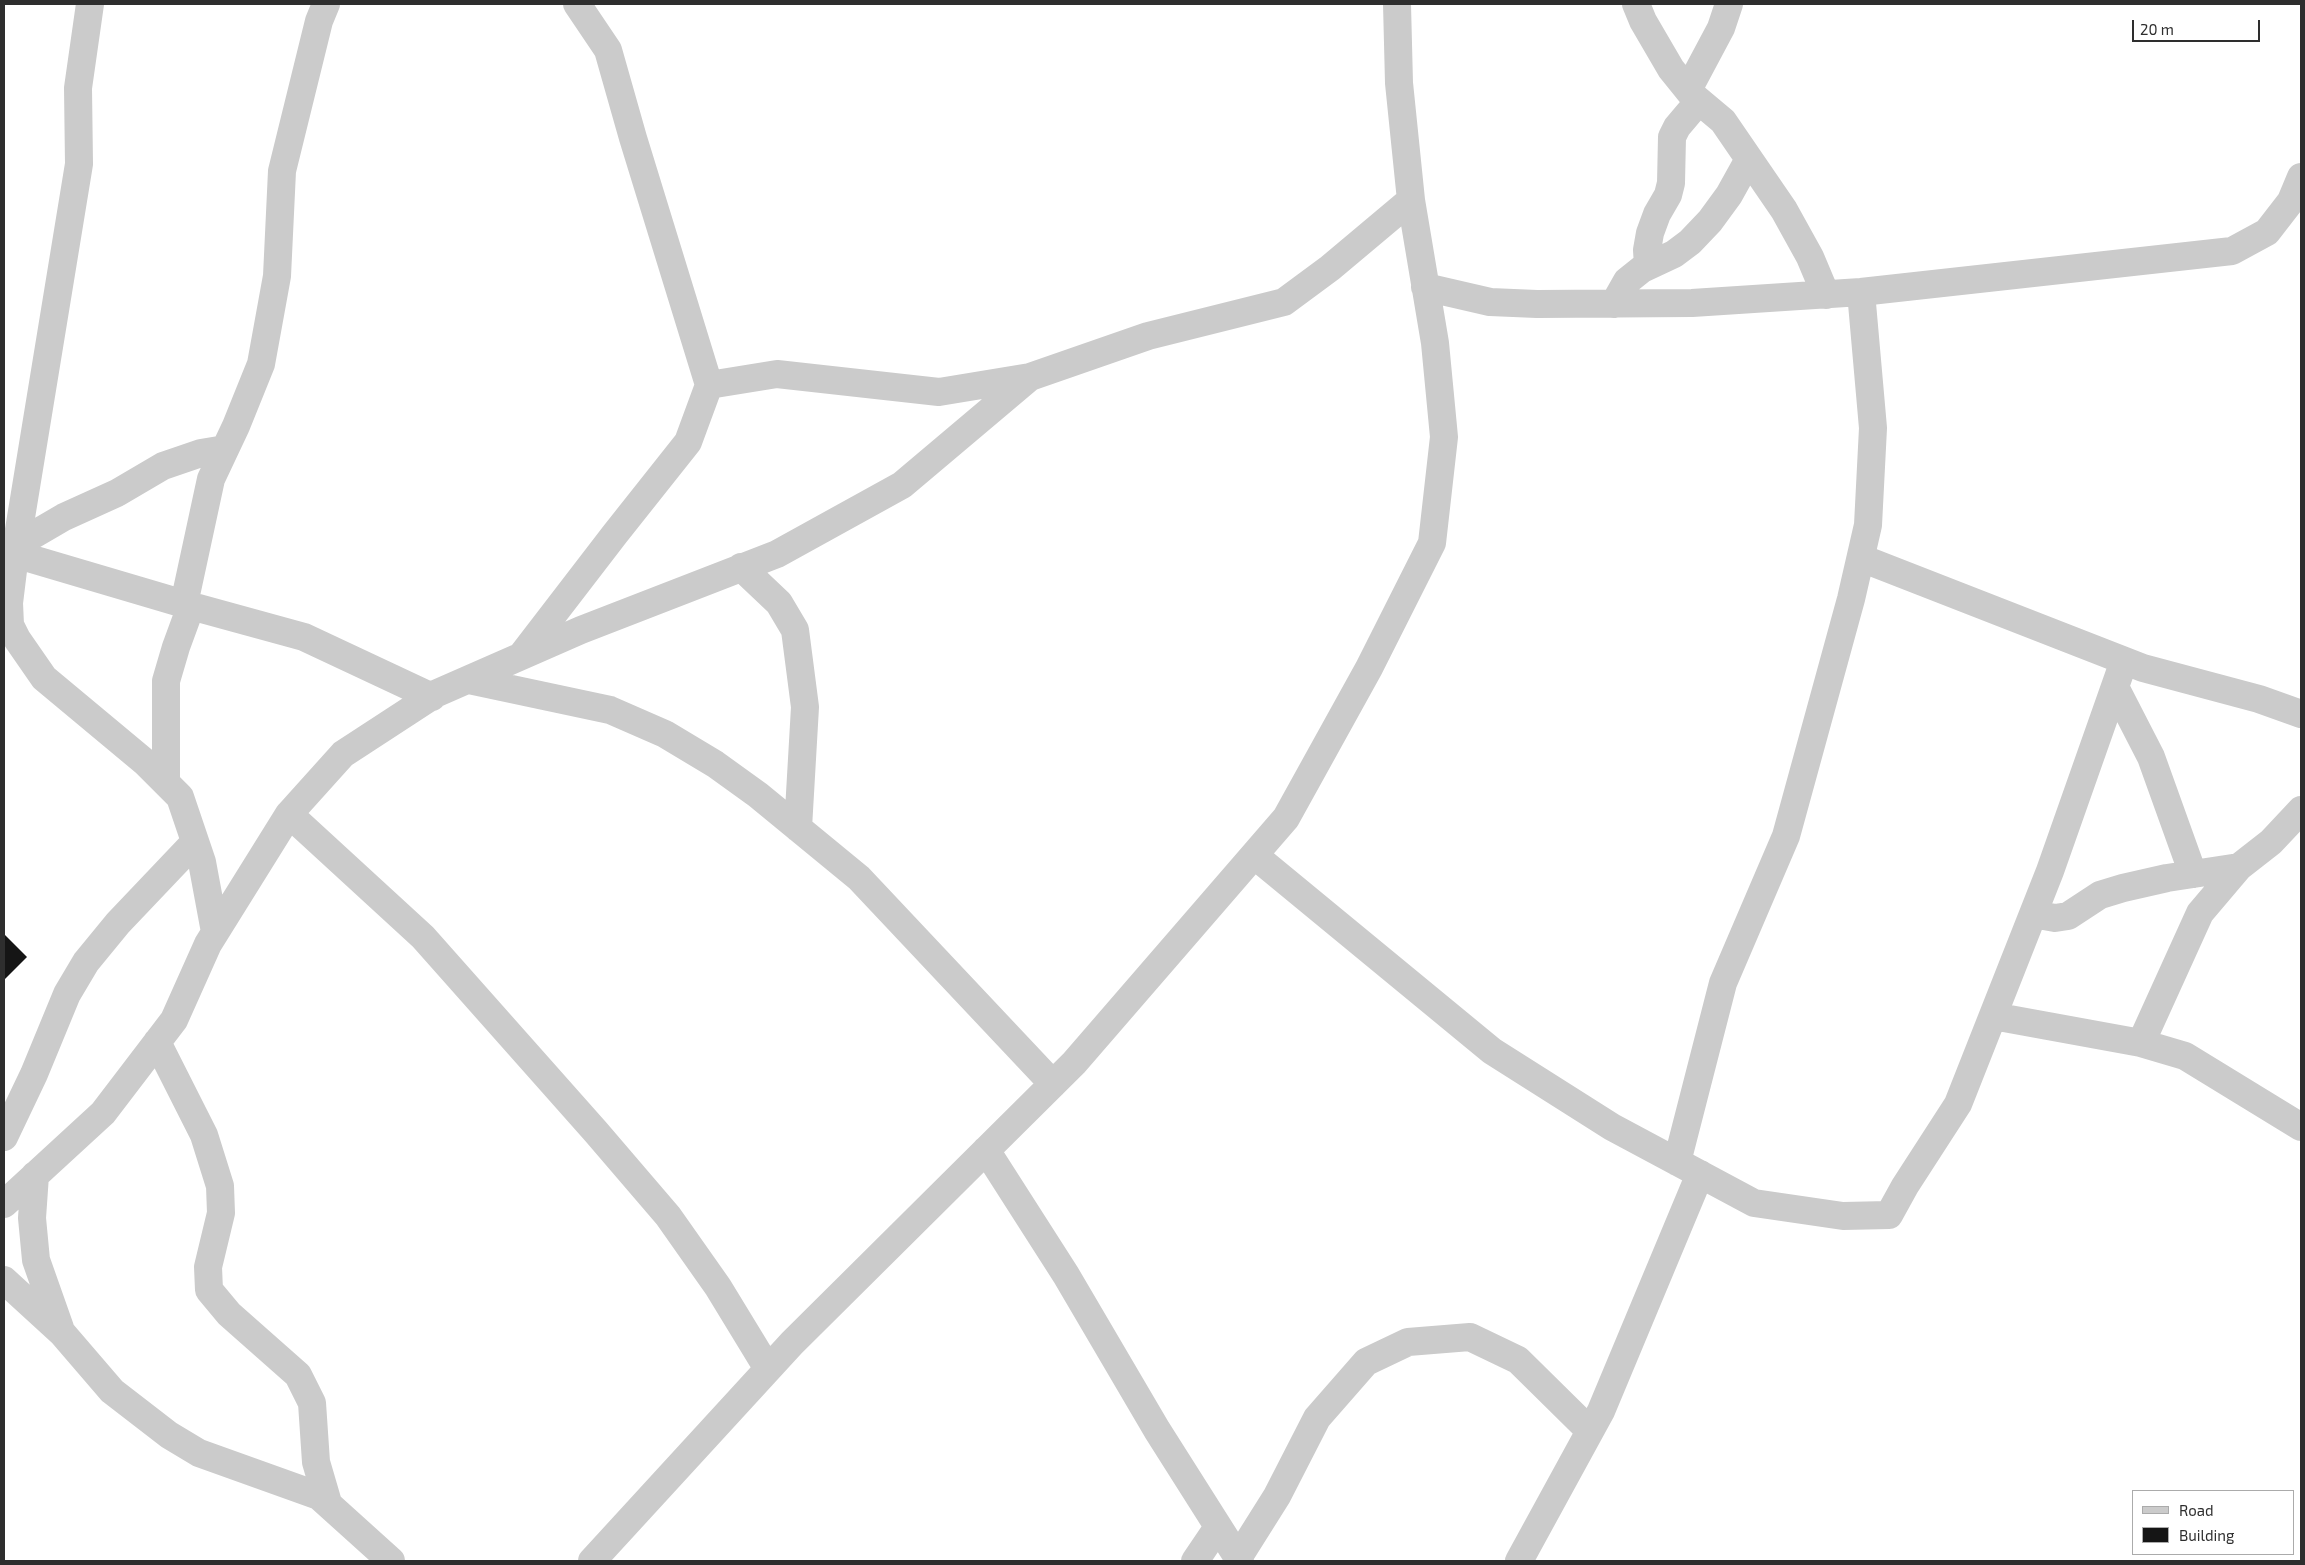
<!DOCTYPE html>
<style>
body{margin:0}
#map{position:relative;width:2305px;height:1565px;overflow:hidden;background:#fff;font-family:"Exo 2",sans-serif}
canvas{display:block}
.frame{position:absolute;inset:0;border:5px solid #2e2e2e;pointer-events:none}
.legend{position:absolute;left:2132px;top:1490px;width:162px;height:65px;box-sizing:border-box;background:#fff;border:1px solid #ababab;margin:0;padding:6px 9px;list-style:none;font-size:15px;color:#2e2e2e}
.legend li{display:flex;align-items:center;gap:10px;height:25px}
.legend b{width:25px;border:1px solid #ababab}
.scale{position:absolute;left:2132px;top:20px;width:128px;height:22px;box-sizing:border-box;border:2px solid #2e2e2e;border-top:0;padding-left:6px;font-size:15px;line-height:18px;white-space:nowrap;color:#2e2e2e;-webkit-text-stroke:4px #fff;paint-order:stroke}
</style>
<div id="map">
<canvas width="2305" height="1565"></canvas>
<div class="frame"></div>
<ul class="legend">
<li><b style="height:6px;background:#cbcbcb"></b>Road</li>
<li><b style="height:14px;background:#151515"></b>Building</li>
</ul>
<div class="scale">20 m</div>
</div>
<script>
const ctx = document.querySelector('canvas').getContext('2d');
ctx.lineJoin = 'round';
function fill(path, color) { ctx.fillStyle = color; ctx.fill(path, 'evenodd'); }
const toPath = rows => new Path2D(rows.map(r => 'M' + r).join(''));
function stroke(path, color, width, dash) { ctx.strokeStyle = color; ctx.lineWidth = width; ctx.lineCap = dash ? 'butt' : 'round'; ctx.setLineDash(dash || []); ctx.stroke(path); }
const building = toPath([
 [4,934,27,957,4,980]
]);
const street = toPath([
 [90,4,78,88,79,164,15,554,9,603,10,625,17,639,44,678,146,763,180,797,202,862,215,932],
 [1636,4,1643,21,1671,69,1692,95,1723,121,1784,210,1810,257,1826,295],
 [1688,90,1721,28,1729,4],
 [1648,266,1647,250,1650,233,1657,214,1668,195,1671,183,1672,137,1677,127,1699,101],
 [1425,287,1490,302,1537,304,1692,303,1861,292,2232,251,2267,232,2291,201,2301,177],
 [1614,304,1627,281,1642,269,1674,254,1690,242,1710,221,1729,195,1749,159],
 [709,385,777,374,939,392,1030,377,1148,336,1284,302,1330,268,1411,200],
 [16,545,64,517,117,493,163,466,201,453,225,449],
 [4,553,15,554,191,606,304,637,432,697],
 [1861,558,2143,668,2259,699,2301,714],
 [741,567,779,603,795,630,805,707,798,828],
 [184,604,211,479,236,426,261,364,277,276,282,171,319,21,326,4],
 [522,655,615,534,688,442,709,385,633,138,608,50,577,4],
 [469,680,610,710,665,734,715,764,758,795,859,878,1053,1084],
 [2115,687,2151,757,2193,874],
 [166,783,166,681,176,647,191,606],
 [289,814,423,937,596,1132,668,1216,718,1287,768,1369],
 [1254,855,1492,1051,1612,1127,1754,1203,1843,1216,1889,1215,1905,1186,1958,1104,2050,871,2124,661],
 [2033,914,2055,918,2068,916,2100,895,2123,888,2167,878,2239,867],
 [1993,1016,2141,1043,2185,1056,2301,1127],
 [157,1042,204,1135,220,1186,221,1213,208,1267,209,1290,229,1314,298,1375,312,1403,316,1462,328,1503],
 [2141,1043,2200,913,2239,867,2271,842,2301,810],
 [4,1137,34,1074,67,994,86,962,118,923,195,842],
 [986,1150,1066,1275,1157,1430,1240,1561],
 [1677,1162,1723,983,1786,836,1851,599,1868,525,1873,428,1861,292],
 [35,1175,32,1218,36,1260,60,1328],
 [4,1204,103,1113,174,1020,208,944,289,814,343,754,435,694,581,630,777,554,902,485,1030,377],
 [4,1280,63,1334,112,1391,169,1435,199,1453,319,1496,391,1561],
 [1238,1558,1277,1496,1317,1418,1366,1362,1408,1342,1470,1337,1518,1360,1590,1431],
 [592,1561,792,1343,1074,1063,1286,818,1369,668,1432,543,1444,437,1435,343,1411,200,1399,83,1397,4],
 [1195,1561,1218,1527],
 [1519,1561,1601,1411,1700,1174]
]);
fill(building, '#151515');
stroke(street, '#cbcbcb', 28);
</script>
